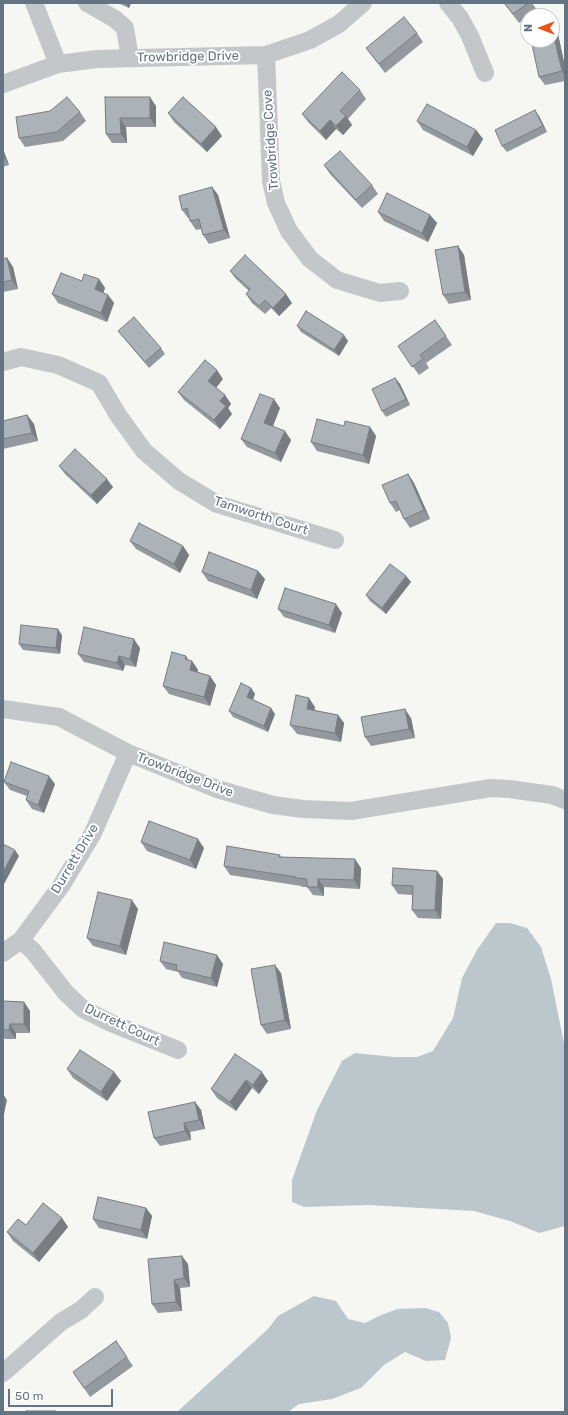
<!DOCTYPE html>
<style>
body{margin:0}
#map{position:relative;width:568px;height:1415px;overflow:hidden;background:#f6f6f2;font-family:Rubik,sans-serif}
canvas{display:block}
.frame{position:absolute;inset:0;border:4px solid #637484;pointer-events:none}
.north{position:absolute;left:520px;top:8px;width:40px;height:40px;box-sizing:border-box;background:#fff;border:1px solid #c1c7ce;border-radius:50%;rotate:270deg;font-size:11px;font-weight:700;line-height:16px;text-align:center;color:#637484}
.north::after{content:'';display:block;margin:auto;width:14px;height:18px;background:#ea551d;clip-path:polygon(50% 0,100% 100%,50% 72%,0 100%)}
.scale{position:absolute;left:8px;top:1389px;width:105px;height:18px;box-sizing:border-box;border:2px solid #637484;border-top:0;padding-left:5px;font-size:12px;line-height:14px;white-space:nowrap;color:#637484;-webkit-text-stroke:3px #fff;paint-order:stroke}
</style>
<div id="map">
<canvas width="568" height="1415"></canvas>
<div class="frame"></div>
<div class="north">N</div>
<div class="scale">50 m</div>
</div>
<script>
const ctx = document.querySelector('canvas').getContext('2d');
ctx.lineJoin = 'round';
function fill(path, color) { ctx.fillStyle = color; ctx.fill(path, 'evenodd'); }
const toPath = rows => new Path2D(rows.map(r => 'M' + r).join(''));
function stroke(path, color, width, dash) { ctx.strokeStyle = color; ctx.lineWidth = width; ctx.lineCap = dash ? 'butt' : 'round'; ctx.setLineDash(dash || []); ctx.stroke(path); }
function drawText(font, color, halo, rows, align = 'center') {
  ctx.font = font + ' Rubik,sans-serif'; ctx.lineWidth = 4; ctx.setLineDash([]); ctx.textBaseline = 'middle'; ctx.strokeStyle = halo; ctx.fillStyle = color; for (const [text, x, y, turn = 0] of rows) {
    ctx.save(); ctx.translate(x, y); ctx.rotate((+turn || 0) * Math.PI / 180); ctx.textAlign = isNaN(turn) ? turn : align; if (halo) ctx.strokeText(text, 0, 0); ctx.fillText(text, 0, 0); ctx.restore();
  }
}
const water = toPath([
 [496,923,510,923,527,928,541,947,551,979,565,1048,565,1226,539,1233,510,1221,474,1211,368,1205,304,1207,292,1202,292,1180,317,1110,342,1061,355,1053,394,1057,417,1057,433,1051,453,1018,462,978,477,950],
 [314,1296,336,1301,348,1319,365,1323,381,1315,398,1309,425,1308,439,1312,448,1323,451,1338,445,1360,426,1361,405,1352,384,1365,361,1388,332,1399,299,1404,288,1412,177,1412,268,1329,278,1316]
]);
const minor = toPath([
 [34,3,58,64],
 [87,3,115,19,125,28,130,58],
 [448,3,460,18,470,36,485,73],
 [266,55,271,181,276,203,289,231,310,259,337,280,380,293,400,291],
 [3,84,58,64,97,59,266,55,310,40,339,24,363,3],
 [3,362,21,357,58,365,99,383,118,415,144,451,179,481,217,504,335,540],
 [3,709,59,717,128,753,217,789,273,805,303,809,351,811,491,788,509,789,552,795,565,800],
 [21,940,33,951,66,993,83,1009,111,1023,178,1050],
 [3,953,21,940,61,886,93,833,128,753],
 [3,1373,61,1322,81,1310,95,1297]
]);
const wall = toPath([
 [118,3,131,3,129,8],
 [504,3,532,3,537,10,519,23],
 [417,33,423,42,385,73,372,56,366,48],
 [558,34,565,67,565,81,545,85,539,77],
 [360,90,366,99,348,119,352,125,343,135,336,129,326,140,308,122,302,114],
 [105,97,156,106,156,127,126,127,127,143,112,143,106,134],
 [50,111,80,112,86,121,63,141,25,147,19,138],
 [168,113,222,136,207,152,174,122],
 [539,116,547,132,507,152,502,146],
 [417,121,476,130,483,139,473,156,423,130],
 [3,149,9,165,3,167],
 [324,165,372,185,378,194,362,208,330,174],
 [212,187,218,195,230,238,209,244,203,235,201,229,196,230,190,221,189,218,188,218,182,210],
 [378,212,430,215,437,223,428,242,384,221],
 [458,246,464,255,471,300,449,304,443,295],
 [7,258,13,267,18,289,3,292,3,259],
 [230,271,292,303,279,316,271,308,265,314,252,303,246,294,249,291,236,279],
 [99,279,105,288,103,293,108,295,114,303,107,322,58,303,52,294,82,281],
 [435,320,452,345,426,363,429,368,419,375,398,346],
 [297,326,348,341,339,356,301,332],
 [118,331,161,348,165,354,149,368,123,337],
 [395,378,400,384,410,405,386,417,382,411],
 [223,379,216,388,225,395,231,404,228,408,232,414,220,429,184,400,178,392],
 [280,408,273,426,291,440,281,462,247,447,241,439],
 [27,415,34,424,38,441,3,449,3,421],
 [344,426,370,427,376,436,369,464,317,451,311,442],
 [59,466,113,487,97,504,65,474],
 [408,474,414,483,430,519,410,528,404,519,400,510,396,512,390,503],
 [130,541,183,546,189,555,180,573,136,549],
 [202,572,265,579,257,599,208,581],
 [406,576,411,582,386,614,370,601,366,595],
 [278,609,342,613,335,633,284,617],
 [62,635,60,654,23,650,19,644],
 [140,648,136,667,125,665,123,671,84,662,78,654],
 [192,661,198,670,197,673,210,676,216,685,210,706,169,694,163,686],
 [251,688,255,694,253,700,275,714,268,732,233,717,229,711],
 [315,707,314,710,338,715,344,723,341,742,297,734,290,725],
 [411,718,415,738,371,746,365,737],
 [4,782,55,784,44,813,32,809,26,800,27,796,10,790],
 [141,842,204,848,196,869,147,851],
 [280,855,281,857,361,868,360,889,324,887,324,896,313,895,307,887,302,887,301,886,230,875,224,866],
 [437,871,443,879,441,919,418,918,412,910,412,895,398,894,392,885],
 [138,909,126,955,93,946,87,938],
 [160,961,223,964,217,987,182,978,178,972,166,969],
 [281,973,291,1029,267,1034,261,1025],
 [3,1001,24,1002,30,1011,30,1033,16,1033,16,1039,5,1039,3,1037],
 [235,1054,268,1081,259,1094,252,1088,236,1111,217,1098,211,1089],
 [67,1069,114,1072,121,1081,107,1101,73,1078],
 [195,1102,201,1110,205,1129,190,1132,191,1140,160,1146,154,1138],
 [146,1208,152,1216,147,1239,99,1228,93,1219],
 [62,1218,68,1227,39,1262,13,1241,7,1232,26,1225],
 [188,1264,190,1287,180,1288,182,1311,158,1313,152,1304],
 [116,1341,133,1366,90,1397,73,1372]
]);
const shadedWall = toPath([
 [125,3,131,3,129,8],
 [552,26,558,34,565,67,565,76,562,71],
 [150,97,156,106,156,127,150,118],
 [535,110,539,116,547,132,543,126],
 [346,116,352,125,343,135,336,126],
 [120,118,126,127,127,143,121,134],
 [330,120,336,129,326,140,320,131],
 [216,127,222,136,207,152,201,144],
 [476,130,483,139,473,156,467,147],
 [3,149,9,165,3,156],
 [212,187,218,195,230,238,224,230],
 [430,215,437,223,428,242,422,233],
 [458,246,464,255,471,300,465,292],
 [7,258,13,267,18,289,12,280],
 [99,279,105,288,101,298,95,289],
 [286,294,292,303,279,316,273,308],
 [108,295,114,303,107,322,101,313],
 [344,335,348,341,339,356,334,350],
 [217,370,223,379,214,390,208,381],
 [395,378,400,384,410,405,406,399],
 [225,395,231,404,228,408,232,414,220,429,214,420,220,401],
 [274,399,280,408,271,431,264,423],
 [27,415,34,424,38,441,32,433],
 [370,427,376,436,369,464,363,455],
 [285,431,291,440,281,462,275,453],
 [408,474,414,483,430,519,424,510],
 [107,479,113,487,97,504,91,495],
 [183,546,189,555,180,573,174,564],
 [258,571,265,579,257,599,251,590],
 [406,576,411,582,386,614,382,608],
 [336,604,342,613,335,633,329,625],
 [58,629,62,635,60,654,56,648],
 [134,639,140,648,136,667,130,659],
 [119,656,125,665,123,671,117,663],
 [186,656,191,664,192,661,198,670,196,679,190,670,185,659],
 [210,676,216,685,210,706,204,697],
 [251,688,255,694,251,703,247,697],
 [309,698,315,707,313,718,307,709],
 [271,708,275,714,268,732,264,726],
 [405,709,411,718,415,738,409,729],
 [338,715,344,723,341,742,335,733],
 [49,776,55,784,44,813,38,805],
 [198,839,204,848,196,869,190,860],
 [15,850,19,856,3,886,3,872],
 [355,859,361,868,360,889,354,880],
 [437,871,443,879,441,919,435,910],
 [318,879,324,887,324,896,318,887],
 [132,900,138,909,126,955,120,946],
 [217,955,223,964,217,987,211,978],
 [275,965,281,973,291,1029,285,1020],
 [24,1002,30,1011,30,1033,24,1024],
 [10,1024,16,1033,16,1039,9,1030],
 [114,1072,121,1081,107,1101,101,1092],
 [262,1072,268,1081,259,1094,253,1085],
 [246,1080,252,1088,236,1111,230,1102],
 [3,1094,7,1100,3,1119],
 [195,1102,201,1110,205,1129,199,1120],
 [184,1123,190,1132,191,1140,185,1131],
 [146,1208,152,1216,147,1239,141,1230],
 [62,1218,68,1227,39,1262,33,1253],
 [182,1256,188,1264,190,1287,184,1278],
 [174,1280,180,1288,182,1311,176,1302]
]);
const building = toPath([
 [504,3,528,3,513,14,504,3],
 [404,17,417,33,379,64,366,48,404,17],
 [552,28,562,71,539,77,531,40,552,40,552,28],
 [342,72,360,90,340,111,346,116,336,126,330,120,320,131,302,114,342,72],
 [67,97,80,112,57,132,19,138,16,117,50,111,67,97],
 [105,97,150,97,150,118,120,118,121,134,106,134,105,97],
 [183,97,216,127,201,144,168,113,183,97],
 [427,104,476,130,467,147,417,121,427,104],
 [535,110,543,126,502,146,495,130,535,110],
 [340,151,372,185,356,200,324,165,340,151],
 [212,187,224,230,203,235,199,219,190,221,187,208,182,210,179,196,212,187],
 [387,193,430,215,422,233,378,212,387,193],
 [458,246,465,292,443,295,435,250,458,246],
 [245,255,286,294,273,308,265,300,259,306,246,294,250,289,230,271,245,255],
 [7,258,12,280,3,282,3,259,7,258],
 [61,273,82,281,84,274,99,279,95,289,108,295,101,313,52,294,61,273],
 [306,311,344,335,334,350,297,326,306,311],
 [134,317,161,348,145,362,118,331,134,317],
 [435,320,446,336,420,355,423,359,412,367,398,346,435,320],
 [205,360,217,370,208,381,225,395,220,401,226,406,214,420,178,392,205,360],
 [395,378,406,399,382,411,372,389,395,378],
 [260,394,274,399,264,423,285,431,275,453,241,439,260,394],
 [27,415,32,433,3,439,3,421,27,415],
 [317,419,344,426,345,421,370,427,363,455,311,442,317,419],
 [75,449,107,479,91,495,59,466,75,449],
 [408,474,424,510,404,519,396,501,390,503,382,485,408,474],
 [139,523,183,546,174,564,130,541,139,523],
 [209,552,258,571,251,590,202,572,209,552],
 [390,564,406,576,382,608,366,595,390,564],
 [285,588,336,604,329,625,278,609,285,588],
 [21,625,58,629,56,648,19,644,21,625],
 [84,627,134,639,130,659,119,656,117,663,78,654,84,627],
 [172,652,186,656,185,659,192,661,190,670,210,676,204,697,163,686,172,652],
 [241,683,251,688,247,697,271,708,264,726,229,711,241,683],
 [296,695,309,698,307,709,338,715,335,733,290,725,296,695],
 [405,709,409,729,365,737,361,717,405,709],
 [11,762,49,776,38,805,26,800,29,791,4,782,11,762],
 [149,821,198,839,190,860,141,842,149,821],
 [3,844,15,850,3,872,3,844],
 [227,846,280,855,279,857,355,859,354,880,318,879,318,887,307,887,307,879,296,878,296,877,224,866,227,846],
 [393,868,437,871,435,910,412,910,413,886,392,885,393,868],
 [98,892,132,900,120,946,87,938,98,892],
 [164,942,217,955,211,978,176,970,177,965,160,961,164,942],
 [275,965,285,1020,261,1025,251,969,275,965],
 [3,1001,24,1002,24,1024,10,1024,9,1030,3,1030,3,1001],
 [80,1050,114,1072,101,1092,67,1069,80,1050],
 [235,1054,262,1072,253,1085,246,1080,230,1102,211,1089,235,1054],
 [195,1102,199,1120,184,1123,185,1131,154,1138,148,1112,195,1102],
 [98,1197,146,1208,141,1230,93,1219,98,1197],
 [43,1203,62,1218,33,1253,7,1232,18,1219,26,1225,43,1203],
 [182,1256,184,1278,174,1280,176,1302,152,1304,148,1259,182,1256],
 [116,1341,127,1357,84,1388,73,1372,116,1341],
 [26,1411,56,1411,55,1412,25,1412,26,1411]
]);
const streetNames = [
 ["Trowbridge Drive",188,57,-1],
 ["Trowbridge Cove",271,140,-94],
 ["Tamworth Court",261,516,18],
 ["Trowbridge Drive",185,775,21],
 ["Durrett Drive",75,859,-59],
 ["Durrett Court",122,1025,25]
];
fill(water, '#bcc7cd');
stroke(minor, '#c3c7ca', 18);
fill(wall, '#93999e');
fill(shadedWall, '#787d81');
fill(building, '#abb2b8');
stroke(building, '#787d81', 1);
drawText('13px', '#637484', '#fff', streetNames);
</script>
